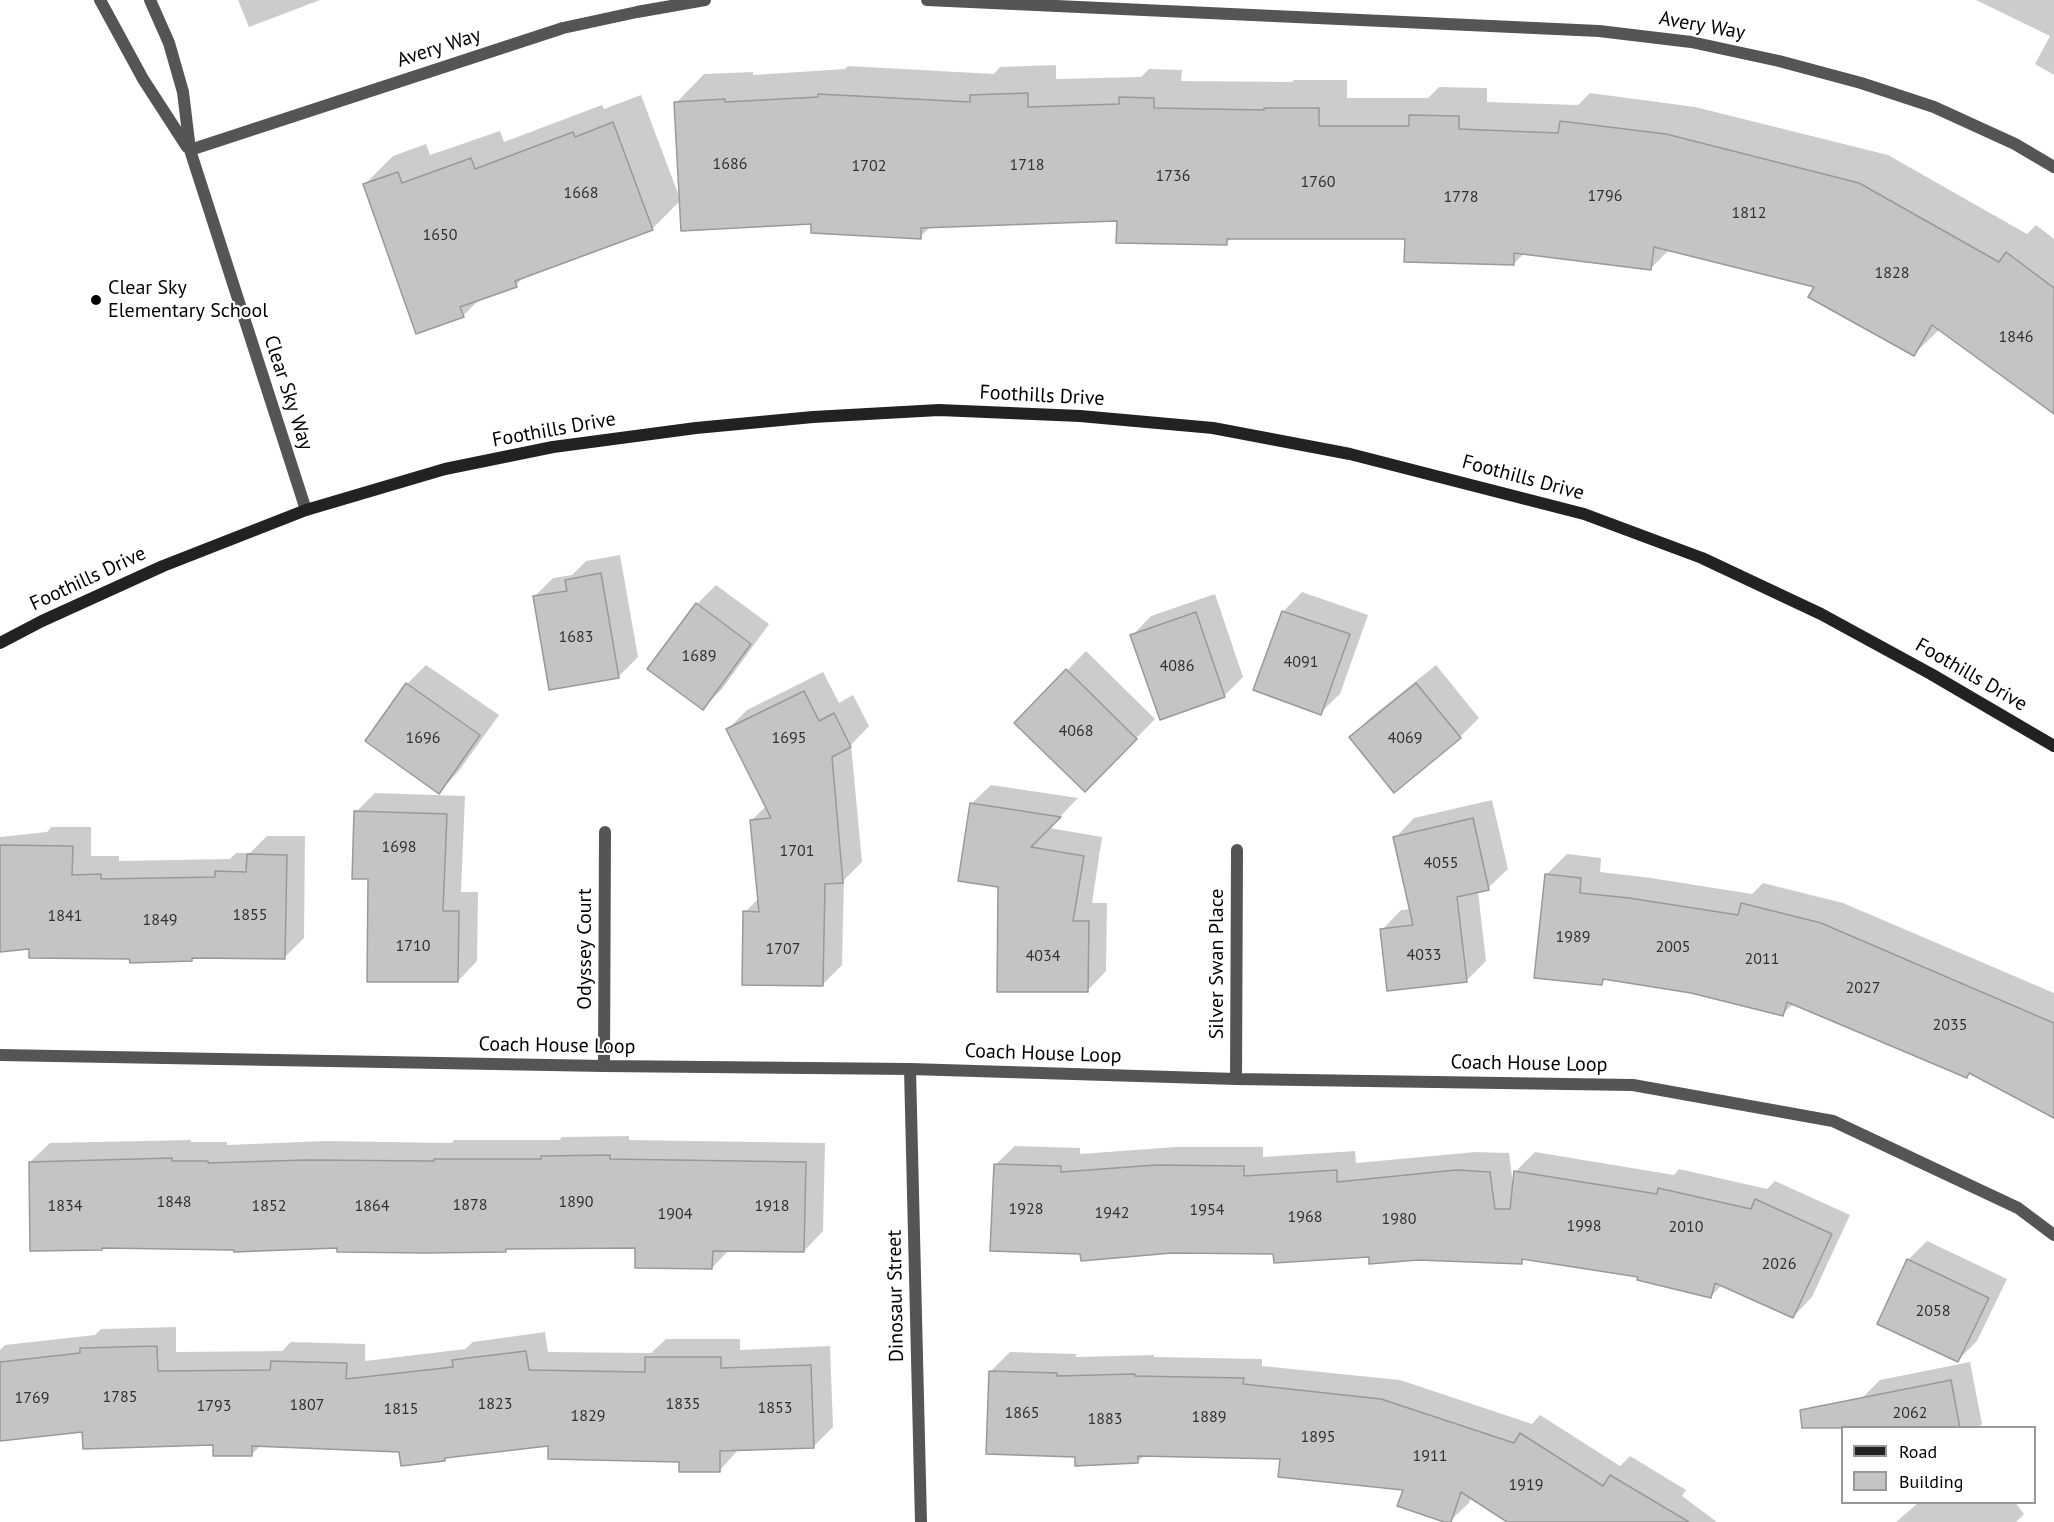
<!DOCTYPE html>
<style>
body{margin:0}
#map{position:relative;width:2054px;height:1522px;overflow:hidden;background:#fff;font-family:"PT Sans",sans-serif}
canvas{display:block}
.legend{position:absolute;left:1841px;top:1426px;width:195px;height:78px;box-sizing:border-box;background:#fff;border:2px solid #999;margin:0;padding:8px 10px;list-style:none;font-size:18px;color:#000}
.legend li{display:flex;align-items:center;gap:12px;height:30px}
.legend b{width:30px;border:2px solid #999}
</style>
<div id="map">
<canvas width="2054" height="1522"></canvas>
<ul class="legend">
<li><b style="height:8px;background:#222"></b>Road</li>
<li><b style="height:16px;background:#c4c4c4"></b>Building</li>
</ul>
</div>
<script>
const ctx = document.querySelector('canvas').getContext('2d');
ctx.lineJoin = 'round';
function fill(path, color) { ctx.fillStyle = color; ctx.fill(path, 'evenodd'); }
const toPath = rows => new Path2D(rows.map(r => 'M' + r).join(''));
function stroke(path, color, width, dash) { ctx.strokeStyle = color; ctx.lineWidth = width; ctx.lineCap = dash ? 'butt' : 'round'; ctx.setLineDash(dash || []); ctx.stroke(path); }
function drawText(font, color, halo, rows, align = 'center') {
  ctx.font = font + ' "PT Sans",sans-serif'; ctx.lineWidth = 4.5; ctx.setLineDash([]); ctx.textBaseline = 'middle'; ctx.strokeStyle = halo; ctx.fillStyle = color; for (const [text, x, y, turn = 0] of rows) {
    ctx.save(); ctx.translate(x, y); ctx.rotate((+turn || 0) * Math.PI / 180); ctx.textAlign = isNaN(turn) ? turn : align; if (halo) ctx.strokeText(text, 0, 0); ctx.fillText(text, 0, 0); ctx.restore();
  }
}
const shadow = toPath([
 [238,0,320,0,249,27],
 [1976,0,2054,0,2054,75,2035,64,2050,36],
 [1056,65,1056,79,1141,77,1149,69,1182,70,1181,81,1292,82,1294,80,1347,80,1347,98,1428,98,1439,87,1487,88,1487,102,1578,105,1590,93,1695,107,1888,155,2027,234,2036,225,2054,239,2054,413,1940,329,1914,354,1816,286,1670,249,1650,269,1525,253,1513,264,1406,238,1232,237,1226,243,1118,220,931,226,920,237,813,223,681,200,652,229,527,274,516,285,481,298,463,316,365,184,393,156,426,144,430,155,500,131,504,142,602,105,604,109,641,95,680,199,676,103,704,74,753,72,753,75,845,69,848,66,994,74,1000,67],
 [620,555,638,657,618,677,534,597,553,578,572,575,586,561],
 [716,585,769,624,722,689,703,708,697,604],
 [1302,592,1368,615,1340,694,1320,713,1283,612],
 [1215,594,1243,677,1224,696,1132,636,1151,616],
 [1086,651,1155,719,1085,790,1016,723],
 [426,665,499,715,458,772,439,792,407,684],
 [1436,665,1479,718,1460,737,1351,737,1370,718],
 [823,672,839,703,853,695,869,726,851,745,862,862,844,880,842,965,823,984,745,912,759,898,751,821,766,806,728,729,747,710],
 [991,785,1078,798,1049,828,1102,837,1092,903,1107,903,1106,971,1087,991,1000,886,971,804],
 [375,793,465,796,461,892,478,892,477,961,458,981,369,878,356,812],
 [1492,800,1508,869,1488,888,1478,891,1486,961,1467,980,1382,930,1401,910,1411,909,1395,838,1414,818],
 [51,827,91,827,91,856,119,856,119,861,230,859,236,853,250,853,267,836,305,836,304,938,284,958,194,956,192,959,131,957,31,947,0,951,0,837,47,832],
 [1567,854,1601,858,1600,872,1651,878,1752,894,1763,883,1843,903,2054,993,2054,1119,2036,1107,1971,1072,1967,1076,1794,1003,1783,1014,1692,991,1607,978,1601,983,1546,875],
 [629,1136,629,1140,825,1143,823,1231,804,1251,730,1249,712,1268,637,1247,507,1248,505,1250,339,1247,30,1162,50,1143,191,1140,191,1142,227,1142,227,1145,326,1141,452,1143,454,1140,559,1140,562,1137],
 [1015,1146,1080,1148,1080,1154,1176,1147,1263,1147,1263,1157,1355,1151,1356,1163,1476,1152,1509,1153,1513,1184,1515,1172,1535,1152,1674,1175,1679,1169,1767,1189,1775,1181,1850,1215,1812,1297,1793,1317,1722,1285,1711,1296,1640,1276,1525,1258,1521,1263,1275,1253,1082,1252,995,1165],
 [1927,1241,2007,1279,1977,1341,1958,1360,1908,1260],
 [176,1327,176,1352,282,1351,291,1342,365,1344,365,1361,465,1349,473,1342,545,1332,548,1352,651,1353,666,1339,740,1339,740,1350,830,1346,833,1427,814,1446,739,1449,720,1470,681,1460,550,1444,448,1456,444,1460,401,1450,261,1445,251,1455,214,1444,84,1430,0,1439,0,1350,5,1345,95,1335,101,1329],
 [1010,1352,1076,1354,1076,1357,1154,1355,1154,1357,1262,1359,1262,1366,1400,1380,1532,1424,1540,1415,1620,1466,1630,1456,1686,1490,1682,1496,1717,1522,1510,1522,1471,1497,1469,1503,1449,1522,1405,1489,1282,1458,1145,1455,1137,1462,1076,1455,990,1372],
 [1970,1362,1982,1424,1978,1428,1866,1428,1861,1399,1880,1380],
 [1919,1502,2015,1502,2024,1514,2016,1522,1896,1522]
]);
const building = toPath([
 [1028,93,1028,107,1119,104,1119,97,1154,98,1154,108,1264,110,1264,108,1319,108,1319,126,1409,126,1409,115,1459,116,1459,129,1558,133,1560,121,1666,134,1859,183,1999,262,2006,252,2054,288,2054,414,1932,325,1914,356,1808,297,1814,287,1654,247,1651,270,1514,253,1514,265,1404,262,1405,239,1227,239,1227,245,1116,243,1117,221,921,228,921,239,811,233,811,224,681,231,674,102,725,99,725,102,818,97,818,94,970,102,970,95,1028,93],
 [613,122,653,230,515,281,517,287,460,307,464,317,416,334,363,184,398,172,402,183,471,158,475,169,573,132,575,137,613,122],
 [601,573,619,678,549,690,533,596,567,591,565,580,601,573],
 [696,603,751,644,703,710,647,669,696,603],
 [1282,611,1350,634,1321,715,1253,690,1282,611],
 [1196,612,1225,697,1160,720,1130,635,1196,612],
 [1066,669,1137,739,1085,792,1014,723,1066,669],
 [406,683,480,735,439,794,365,741,406,683],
 [1416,683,1461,738,1394,793,1349,737,1416,683],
 [804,691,819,721,834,713,851,747,832,757,843,883,825,884,823,986,742,985,743,911,759,912,750,820,771,818,726,729,804,691],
 [970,803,1061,817,1031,847,1084,856,1073,921,1089,921,1088,992,997,992,998,887,958,881,970,803],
 [354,811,447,814,443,911,459,911,458,982,367,982,368,879,352,879,354,811],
 [1473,818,1489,890,1457,897,1467,982,1387,991,1380,929,1413,925,1393,837,1473,818],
 [0,845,73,846,72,875,101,874,101,879,215,877,215,871,246,872,247,854,287,855,285,959,192,958,192,961,130,963,129,959,29,958,29,949,0,952,0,845],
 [1545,874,1581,878,1580,893,1629,898,1738,915,1741,903,1821,923,2054,1023,2054,1118,1969,1073,1967,1078,1787,1002,1783,1016,1691,993,1603,979,1602,985,1534,978,1545,874],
 [610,1155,610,1159,806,1162,804,1252,713,1251,712,1269,635,1268,635,1248,506,1249,506,1252,425,1253,337,1252,337,1248,234,1252,234,1250,102,1248,102,1250,30,1251,29,1162,172,1158,172,1161,208,1161,208,1163,305,1160,434,1161,434,1159,541,1159,541,1156,610,1155],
 [994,1164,1061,1166,1061,1172,1156,1165,1244,1166,1244,1176,1337,1170,1337,1182,1456,1170,1490,1172,1495,1209,1510,1209,1514,1171,1657,1194,1658,1188,1751,1209,1755,1199,1832,1234,1793,1318,1715,1283,1711,1298,1637,1280,1638,1277,1522,1259,1522,1264,1418,1260,1369,1264,1369,1257,1274,1263,1273,1254,1172,1253,1081,1261,1080,1254,990,1251,994,1164],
 [1907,1259,1989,1298,1958,1362,1877,1324,1907,1259],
 [157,1346,158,1371,270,1370,271,1361,347,1363,346,1379,453,1367,452,1360,526,1351,529,1370,645,1372,645,1357,721,1357,721,1368,811,1365,814,1448,720,1451,720,1472,679,1472,679,1462,548,1459,548,1446,445,1458,445,1461,401,1466,399,1452,252,1446,252,1456,213,1456,213,1445,83,1449,82,1432,0,1441,0,1362,80,1353,80,1348,157,1346],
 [989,1371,1057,1373,1057,1376,1135,1374,1135,1376,1244,1378,1243,1384,1381,1399,1514,1443,1520,1433,1603,1486,1610,1475,1689,1522,1507,1522,1461,1492,1451,1522,1444,1522,1397,1506,1403,1490,1278,1477,1280,1459,1138,1456,1138,1463,1075,1466,1075,1457,986,1454,989,1371],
 [1951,1380,1960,1428,1802,1428,1800,1410,1951,1380]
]);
const street = toPath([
 [100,0,143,79,187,147],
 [150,0,169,43,183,92,190,150,306,510],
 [927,0,1599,31,1691,42,1779,61,1861,83,1934,107,2015,144,2054,167],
 [190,150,563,28,637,12,705,0],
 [0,1055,604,1066,910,1069,1236,1079,1633,1085,1833,1121,2018,1208,2054,1235],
 [604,1066,605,832],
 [910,1069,921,1522],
 [1236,1079,1237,850]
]);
const secondary = toPath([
 [0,643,42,621,163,566,306,510,445,469,553,447,696,428,813,417,939,410,1080,416,1213,428,1350,454,1584,514,1702,558,1821,614,1931,674,2054,746]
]);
const markers = [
 [96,300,6,"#000"]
];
const numberNames = [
 ["1686",730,164],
 ["1718",1027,165],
 ["1702",869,166],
 ["1736",1173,176],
 ["1760",1318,182],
 ["1668",581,193],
 ["1796",1605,196],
 ["1778",1461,197],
 ["1812",1749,213],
 ["1650",440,235],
 ["1828",1892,273],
 ["1846",2016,337],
 ["1683",576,637],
 ["1689",699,656],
 ["4091",1301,662],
 ["4086",1177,666],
 ["4068",1076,731],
 ["1696",423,738],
 ["1695",789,738],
 ["4069",1405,738],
 ["1698",399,847],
 ["1701",797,851],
 ["4055",1441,863],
 ["1855",250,915],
 ["1841",65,916],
 ["1849",160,920],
 ["1989",1573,937],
 ["1710",413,946],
 ["2005",1673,947],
 ["1707",783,949],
 ["4033",1424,955],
 ["4034",1043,956],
 ["2011",1762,959],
 ["2027",1863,988],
 ["2035",1950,1025],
 ["1848",174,1202],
 ["1890",576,1202],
 ["1878",470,1205],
 ["1834",65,1206],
 ["1852",269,1206],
 ["1864",372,1206],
 ["1918",772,1206],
 ["1928",1026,1209],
 ["1954",1207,1210],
 ["1942",1112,1213],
 ["1904",675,1214],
 ["1968",1305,1217],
 ["1980",1399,1219],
 ["1998",1584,1226],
 ["2010",1686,1227],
 ["2026",1779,1264],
 ["2058",1933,1311],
 ["1785",120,1397],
 ["1769",32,1398],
 ["1823",495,1404],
 ["1835",683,1404],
 ["1807",307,1405],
 ["1793",214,1406],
 ["1853",775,1408],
 ["1815",401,1409],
 ["1865",1022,1413],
 ["2062",1910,1413],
 ["1829",588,1416],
 ["1889",1209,1417],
 ["1883",1105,1419],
 ["1895",1318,1437],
 ["1911",1430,1456],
 ["1919",1526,1485]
];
const streetNames = [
 ["Avery Way",1702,26,10],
 ["Avery Way",439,48,-18],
 ["Clear Sky Way",288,393,72],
 ["Foothills Drive",1042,396,3],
 ["Foothills Drive",554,430,-10],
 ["Foothills Drive",1523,478,15],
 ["Foothills Drive",88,579,-25],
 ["Foothills Drive",1971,675,30],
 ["Odyssey Court",585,949,-90],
 ["Silver Swan Place",1217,964,-90],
 ["Coach House Loop",557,1046,1],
 ["Coach House Loop",1043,1054,2],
 ["Coach House Loop",1529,1064,1],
 ["Dinosaur Street",896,1296,-91]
];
const poiNames = [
 ["Clear Sky",108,288],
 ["Elementary School",108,311]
];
fill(shadow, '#0003');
fill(building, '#c4c4c4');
stroke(building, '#999', 1.5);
stroke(street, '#555', 12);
stroke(secondary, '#222', 12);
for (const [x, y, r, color] of markers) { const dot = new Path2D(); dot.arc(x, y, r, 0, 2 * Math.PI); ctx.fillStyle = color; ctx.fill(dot); stroke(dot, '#fff', 2); }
drawText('16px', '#313131', null, numberNames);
drawText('20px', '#000', '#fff', streetNames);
drawText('20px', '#000', '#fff', poiNames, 'left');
</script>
